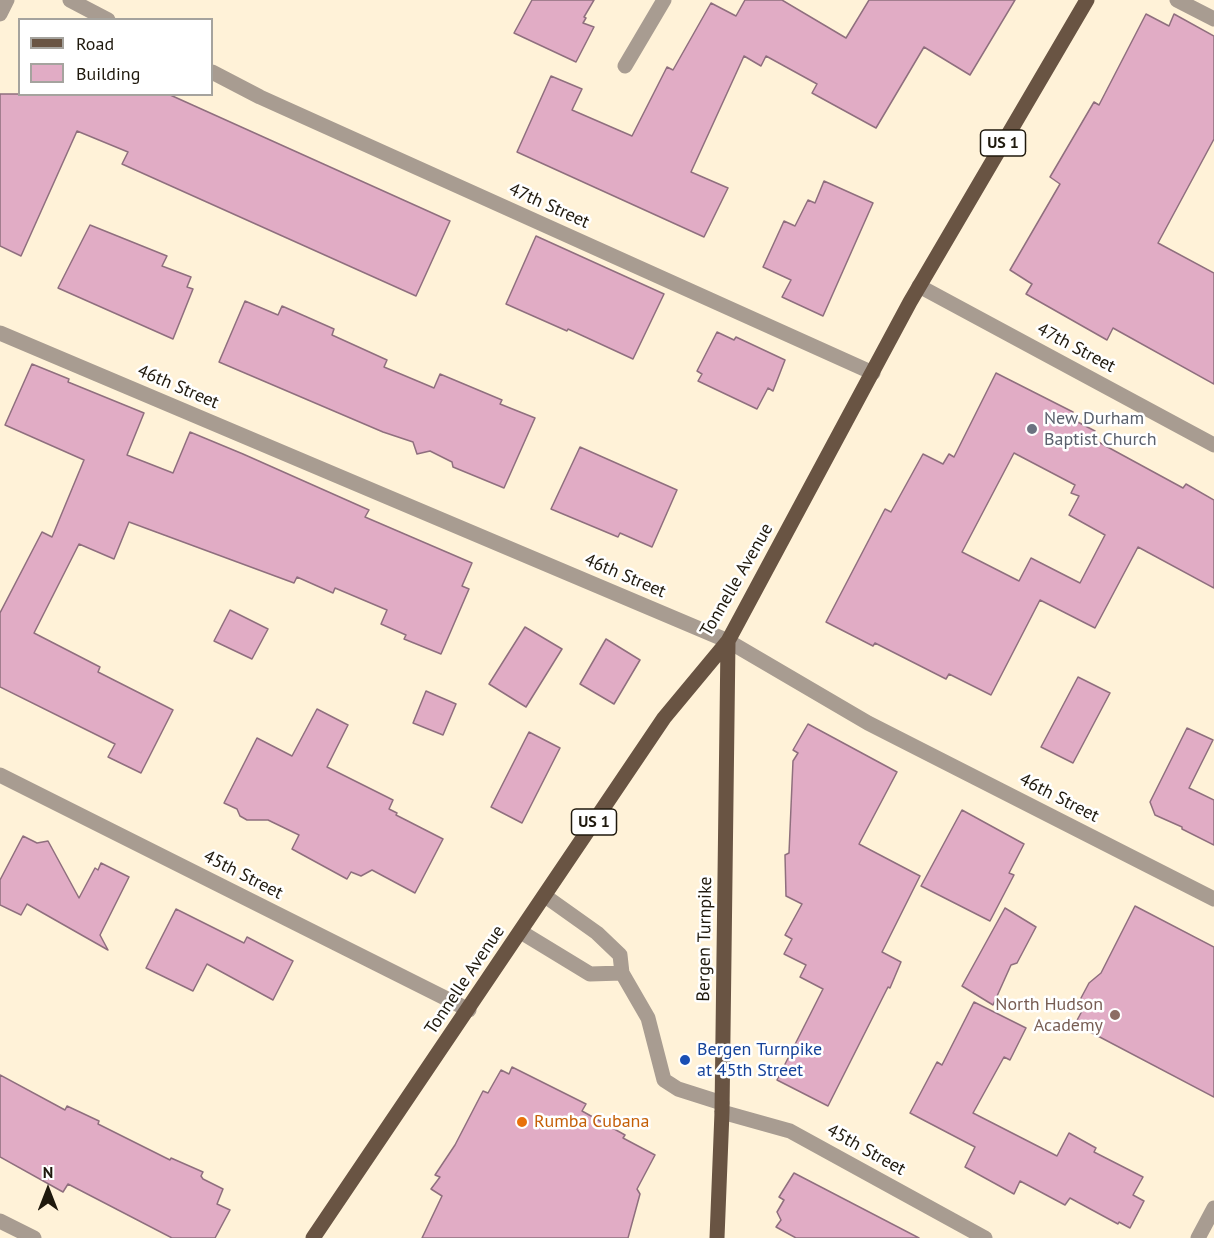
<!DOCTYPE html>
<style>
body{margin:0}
#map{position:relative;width:1214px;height:1238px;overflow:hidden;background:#fff2d8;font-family:"PT Sans",sans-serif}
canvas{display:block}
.legend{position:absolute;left:18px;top:18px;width:195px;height:78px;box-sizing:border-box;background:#fff;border:2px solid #a5a39e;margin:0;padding:8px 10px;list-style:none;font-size:18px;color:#1f190d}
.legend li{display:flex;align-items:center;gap:12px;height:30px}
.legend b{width:30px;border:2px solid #a5a39e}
.north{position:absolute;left:18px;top:1160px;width:60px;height:60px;-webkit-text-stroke:4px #fff;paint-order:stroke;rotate:0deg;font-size:16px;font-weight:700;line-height:24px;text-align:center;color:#1f190d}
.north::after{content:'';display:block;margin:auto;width:21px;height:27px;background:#1f190d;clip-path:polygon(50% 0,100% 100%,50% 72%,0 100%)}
</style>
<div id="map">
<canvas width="1214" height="1238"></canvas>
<ul class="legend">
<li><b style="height:8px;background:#695443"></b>Road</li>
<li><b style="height:16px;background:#e1acc5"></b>Building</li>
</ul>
<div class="north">N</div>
</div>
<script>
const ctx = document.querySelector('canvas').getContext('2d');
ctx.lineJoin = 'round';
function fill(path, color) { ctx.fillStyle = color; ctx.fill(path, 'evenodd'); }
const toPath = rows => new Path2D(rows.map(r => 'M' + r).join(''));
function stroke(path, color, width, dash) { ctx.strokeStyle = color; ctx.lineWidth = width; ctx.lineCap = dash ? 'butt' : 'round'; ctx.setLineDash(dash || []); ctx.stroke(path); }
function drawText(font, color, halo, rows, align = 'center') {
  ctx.font = font + ' "PT Sans",sans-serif'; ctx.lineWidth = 5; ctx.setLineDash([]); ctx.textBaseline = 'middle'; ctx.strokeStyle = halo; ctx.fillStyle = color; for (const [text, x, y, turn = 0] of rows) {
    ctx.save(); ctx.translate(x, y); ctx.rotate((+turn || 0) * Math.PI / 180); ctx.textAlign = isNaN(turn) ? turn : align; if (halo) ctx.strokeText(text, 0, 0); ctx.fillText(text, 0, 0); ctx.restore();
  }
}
const building = toPath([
 [532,0,594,0,584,17,586,18,583,23,594,27,576,62,514,33,532,0],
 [745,0,782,0,846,38,869,0,1015,0,970,75,924,47,876,128,812,93,817,84,766,56,761,66,744,56,691,172,728,188,704,237,517,152,551,76,582,89,572,110,632,136,667,67,673,70,711,3,736,16,745,0],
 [1146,14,1169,26,1174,14,1214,36,1214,139,1158,243,1214,273,1214,384,1113,328,1107,340,1026,294,1032,284,1010,270,1060,184,1050,177,1094,102,1099,105,1146,14],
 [0,94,168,94,450,221,416,296,122,164,128,152,77,131,21,256,0,246,0,94],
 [824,181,873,203,823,316,782,297,791,280,763,267,784,221,795,226,808,200,815,203,824,181],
 [90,225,167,256,162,266,191,277,187,287,193,289,173,339,58,288,90,225],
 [536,236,664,294,633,359,568,329,567,331,506,304,536,236],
 [245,301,278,315,282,306,334,329,332,335,387,360,384,367,434,388,440,374,502,400,500,404,535,418,504,488,453,467,452,462,430,451,417,454,413,442,383,432,219,362,245,301],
 [717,332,734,340,736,337,785,360,773,391,768,388,757,409,698,381,702,374,697,371,717,332],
 [32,364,69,379,68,382,144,413,127,455,173,473,190,432,243,454,369,510,365,517,472,563,462,586,469,589,441,654,404,639,406,635,381,624,387,610,335,588,333,593,297,577,294,583,129,522,114,559,79,544,34,633,100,667,98,672,173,710,141,773,108,757,115,744,0,687,0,613,42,532,52,537,84,460,5,425,32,364],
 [996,373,1073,412,1070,418,1095,431,1091,438,1183,488,1186,484,1214,500,1214,588,1138,547,1095,628,1040,600,991,695,949,674,946,679,875,643,873,646,826,622,885,509,891,512,923,454,943,464,949,454,954,457,996,373],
 [1014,453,1075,485,1071,493,1079,496,1069,515,1105,535,1080,583,1031,558,1019,581,962,552,1014,453],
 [580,447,677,490,652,547,620,533,618,537,551,509,580,447],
 [230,610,268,629,252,659,214,641,230,610],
 [525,627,562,649,526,707,489,684,525,627],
 [606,639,640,660,614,704,580,684,606,639],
 [1078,677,1110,693,1073,763,1041,747,1078,677],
 [426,691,456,704,443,735,413,723,426,691],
 [317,709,348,725,327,767,393,800,389,809,397,813,396,815,443,839,415,893,372,870,361,876,351,872,347,879,292,849,299,835,268,820,247,820,240,816,237,809,224,803,257,738,292,756,317,709],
 [808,724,897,772,859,844,920,876,882,952,901,962,890,988,888,987,828,1106,777,1080,823,989,800,977,806,965,784,954,792,939,785,935,802,904,786,896,785,855,789,853,793,761,798,753,793,750,808,724],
 [1187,728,1213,740,1189,788,1214,800,1214,845,1182,829,1182,827,1155,815,1150,802,1187,728],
 [529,732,560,748,522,823,491,807,529,732],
 [962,810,1024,844,1009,873,1014,875,990,921,921,886,962,810],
 [23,836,37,843,48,841,79,898,95,868,98,870,101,863,129,877,100,935,108,950,27,904,21,915,0,905,0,880,23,836],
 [1135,906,1214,947,1214,1097,1075,1024,1082,1011,1081,998,1089,983,1101,973,1135,906],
 [1005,908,1036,927,1017,963,1011,965,993,1005,962,986,1005,908],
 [176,909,244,943,247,937,293,961,273,1000,207,964,193,991,146,968,176,909],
 [974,1002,1026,1028,1010,1060,1004,1057,973,1113,1057,1156,1069,1133,1096,1148,1094,1152,1143,1177,1133,1195,1144,1201,1130,1228,1119,1222,1118,1224,1070,1198,1065,1205,1020,1181,1014,1194,965,1167,975,1147,910,1113,937,1062,942,1065,974,1002],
 [512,1067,586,1104,582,1111,625,1135,623,1138,655,1155,637,1189,640,1194,628,1238,422,1238,442,1196,431,1189,440,1177,435,1175,455,1145,483,1091,488,1093,501,1070,509,1074,512,1067],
 [0,1075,65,1110,67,1106,99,1121,98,1124,170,1160,171,1158,203,1172,201,1176,203,1179,223,1189,217,1204,230,1210,215,1238,172,1238,68,1184,63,1192,0,1157,0,1075],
 [794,1173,919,1238,796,1238,776,1227,781,1220,777,1212,784,1200,779,1197,794,1173]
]);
const minor = toPath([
 [70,0,108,20],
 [1177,0,1214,19],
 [0,14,7,0],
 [625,66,664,0],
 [212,72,260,97,873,373],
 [919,286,1214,445],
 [0,333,728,641,868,723,1214,899],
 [0,775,469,1010],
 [545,896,597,933,620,955,622,973,648,1018,664,1080,678,1089,722,1103],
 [521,932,590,974,622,973],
 [722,1112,790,1131,985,1238],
 [0,1221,34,1238],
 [1198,1238,1214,1208]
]);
const major = toPath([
 [313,1238,664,718,728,641,910,302,1087,0],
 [717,1238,722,1112,728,641]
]);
const markers = [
 [1032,429,6,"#6b7280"],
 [1115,1015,6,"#8d6e63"],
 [685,1060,6,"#1a4fb4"],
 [522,1122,6,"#e8710a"]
];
const shields = [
 [1003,143,45],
 [594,822,45]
];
const shieldNames = [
 ["US 1",1003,143],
 ["US 1",594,822]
];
const streetNames = [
 ["47th Street",549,206,24],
 ["47th Street",1076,348,28],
 ["46th Street",178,387,23],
 ["46th Street",625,576,23],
 ["Tonnelle Avenue",737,580,-60],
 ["46th Street",1059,798,27],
 ["45th Street",243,875,27],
 ["Bergen Turnpike",705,939,-89],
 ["Tonnelle Avenue",465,980,-56],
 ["45th Street",866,1150,29]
];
const worshipNames = [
 ["New Durham",1044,419],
 ["Baptist Church",1044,440]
];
const educationNames = [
 ["North Hudson",1103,1005],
 ["Academy",1103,1026]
];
const transitNames = [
 ["Bergen Turnpike",697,1050],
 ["at 45th Street",697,1071]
];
const foodNames = [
 ["Rumba Cubana",534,1122]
];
fill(building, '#e1acc5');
stroke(building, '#8f6f7e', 1.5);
stroke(minor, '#a89c91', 15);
stroke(major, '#695443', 15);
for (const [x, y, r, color] of markers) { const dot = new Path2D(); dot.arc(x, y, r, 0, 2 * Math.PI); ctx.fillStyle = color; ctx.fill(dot); stroke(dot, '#fff', 2); }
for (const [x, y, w] of shields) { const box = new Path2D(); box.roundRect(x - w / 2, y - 13, w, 26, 4.5); ctx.fillStyle = '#fff'; ctx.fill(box); stroke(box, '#1f190d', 1.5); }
drawText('bold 16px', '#1f190d', null, shieldNames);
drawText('18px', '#1f190d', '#fff', streetNames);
drawText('18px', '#5b616d', '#fff', worshipNames, 'left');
drawText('18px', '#785e54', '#fff', educationNames, 'right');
drawText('18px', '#164399', '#fff', transitNames, 'left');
drawText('18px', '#c56008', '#fff', foodNames, 'left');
</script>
